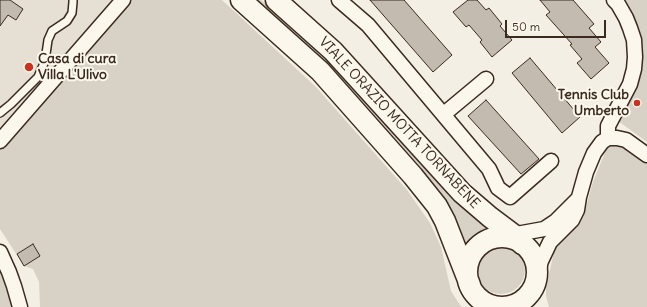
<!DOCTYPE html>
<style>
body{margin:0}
#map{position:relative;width:647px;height:307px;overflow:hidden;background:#f3efe4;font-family:Delius,sans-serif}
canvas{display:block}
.scale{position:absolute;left:505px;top:20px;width:101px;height:18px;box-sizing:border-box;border:2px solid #3b2a1e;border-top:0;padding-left:5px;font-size:12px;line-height:14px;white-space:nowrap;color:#3b2a1e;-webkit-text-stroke:3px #fbf7ec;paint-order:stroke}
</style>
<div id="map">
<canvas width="647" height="307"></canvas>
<div class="scale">50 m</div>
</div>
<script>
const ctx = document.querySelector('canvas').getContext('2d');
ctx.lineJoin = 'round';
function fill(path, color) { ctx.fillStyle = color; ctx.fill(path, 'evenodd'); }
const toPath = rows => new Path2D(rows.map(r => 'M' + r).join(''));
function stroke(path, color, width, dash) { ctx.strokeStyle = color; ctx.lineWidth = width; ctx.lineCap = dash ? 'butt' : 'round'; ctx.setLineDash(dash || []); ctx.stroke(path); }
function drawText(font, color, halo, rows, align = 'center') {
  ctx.font = font + ' Delius,sans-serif'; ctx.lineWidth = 4; ctx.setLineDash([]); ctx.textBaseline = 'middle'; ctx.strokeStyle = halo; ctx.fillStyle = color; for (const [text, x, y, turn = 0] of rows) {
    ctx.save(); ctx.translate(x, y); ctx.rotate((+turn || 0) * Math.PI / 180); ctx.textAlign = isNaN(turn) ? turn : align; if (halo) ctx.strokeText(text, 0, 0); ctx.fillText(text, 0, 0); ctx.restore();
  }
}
const built = toPath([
 [0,0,118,0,0,134]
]);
const green = toPath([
 [129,0,222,0,316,87,407,190,430,223,441,247,451,291,460,305,462,307,40,307,39,282,33,269,24,266,0,229,0,147],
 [251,0,261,0,324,57,459,200,489,227,490,229,481,232,474,238,465,246],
 [620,0,647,0,647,142,618,121,622,113,634,93,642,67,642,57,639,32,627,8],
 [612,145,617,145,621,146,647,163,647,307,549,307,546,296,546,287,552,261,554,252,559,244,565,236,581,217,585,210,593,182,606,150],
 '477 270a24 24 0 1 1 48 0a24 24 0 1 1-48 0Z',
 [0,274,12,297,14,307,0,307]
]);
const building = toPath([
 [0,0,10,0,23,9,16,20,8,15,0,26,0,0],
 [370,0,404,0,452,55,433,72,370,0],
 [468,0,477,0,486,10,489,8,502,24,500,26,512,40,492,57,480,42,482,40,469,25,466,27,453,12,468,0],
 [540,0,573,0,594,24,589,28,601,42,595,47,609,63,591,79,577,63,582,59,570,45,572,44,546,15,550,12,540,0],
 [530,58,580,117,562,133,512,73,530,58],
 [486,100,539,159,521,174,468,116,486,100],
 [33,244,40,256,24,266,17,254,33,244]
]);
const service = toPath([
 [0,113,11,104,38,77,45,61,48,40,52,31,67,21,72,13,73,2,73,0]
]);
const minor = toPath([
 [339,0,368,25,489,169,498,188,510,197,551,161],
 [444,114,486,79],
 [608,138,608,126,630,84,634,69,635,57,634,40,630,28,626,18,618,4,614,0],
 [0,141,123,0],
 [500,237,544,229,556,221,578,199],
 [0,252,9,272,14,286,20,307],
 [537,275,541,261,550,242,572,220,577,210,579,197,586,172,594,153,602,142,608,138,617,138,626,140,647,155]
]);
const secondary = toPath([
 [241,0,320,71,413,176,437,206,445,221,470,285],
 [276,0,333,51,462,193,490,217,514,235,522,244],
 '467 272a35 35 0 1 1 70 0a35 35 0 1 1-70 0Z'
]);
const markers = [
 [29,67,5,"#c8321e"],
 [637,103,4,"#c8321e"]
];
const poiNames = [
 ["Casa di cura",38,59],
 ["Villa L'Ulivo",38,75],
 ["Tennis Club",629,95,"right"],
 ["Umberto",629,111,"right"]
];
const streetNames = [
 ["VIALE ORAZIO MOTTA TORNABENE",399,123,47]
];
fill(built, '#e5dfd4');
fill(green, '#d8d1c6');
fill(building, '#c3bbb0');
stroke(building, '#3b2a1e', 1);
stroke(service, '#3b2a1e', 10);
stroke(minor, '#3b2a1e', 17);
stroke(secondary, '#3b2a1e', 23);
stroke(service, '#fbf7ec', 7);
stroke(minor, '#fbf7ec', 14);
stroke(secondary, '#fbf7ec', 20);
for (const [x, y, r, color] of markers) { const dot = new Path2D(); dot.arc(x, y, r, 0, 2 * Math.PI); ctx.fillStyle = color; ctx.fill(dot); stroke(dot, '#fbf7ec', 1.5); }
drawText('bold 14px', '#3b2a1e', '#fbf7ec', poiNames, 'left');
drawText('14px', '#3b2a1e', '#fbf7ec', streetNames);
</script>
